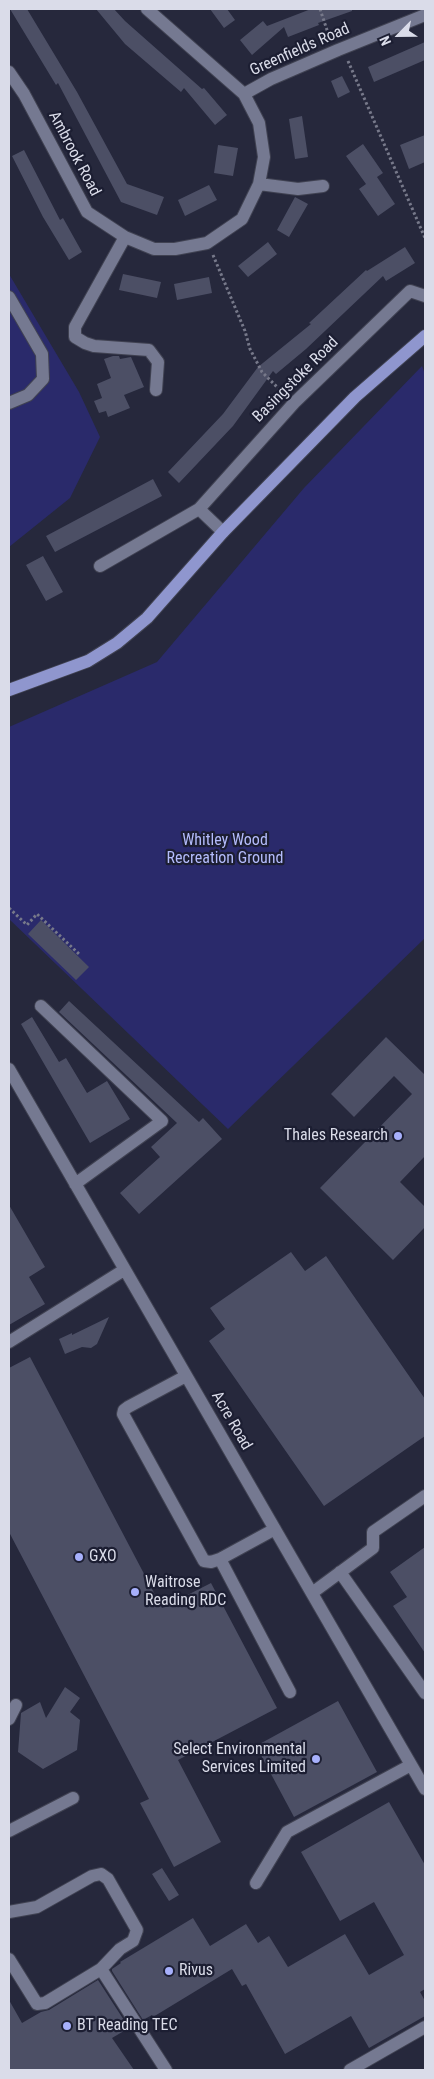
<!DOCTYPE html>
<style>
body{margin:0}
#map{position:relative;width:434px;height:2079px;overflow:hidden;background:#26283c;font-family:"Roboto Condensed",sans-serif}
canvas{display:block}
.frame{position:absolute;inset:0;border:10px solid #dadce9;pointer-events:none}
.north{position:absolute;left:374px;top:10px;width:50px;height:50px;-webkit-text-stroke:4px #1c1e32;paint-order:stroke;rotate:247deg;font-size:14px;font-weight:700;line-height:20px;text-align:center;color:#dadce9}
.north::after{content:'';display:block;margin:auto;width:18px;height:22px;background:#dadce9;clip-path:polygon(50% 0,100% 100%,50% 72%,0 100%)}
</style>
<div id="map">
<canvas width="434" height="2079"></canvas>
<div class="frame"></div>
<div class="north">N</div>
</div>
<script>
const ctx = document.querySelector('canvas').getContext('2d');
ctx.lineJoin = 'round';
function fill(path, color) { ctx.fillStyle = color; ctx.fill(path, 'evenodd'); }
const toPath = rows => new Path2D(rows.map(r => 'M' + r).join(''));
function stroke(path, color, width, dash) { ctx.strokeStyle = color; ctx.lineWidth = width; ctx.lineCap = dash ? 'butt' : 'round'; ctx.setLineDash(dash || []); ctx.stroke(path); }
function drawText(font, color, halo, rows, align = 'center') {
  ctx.font = font + ' "Roboto Condensed",sans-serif'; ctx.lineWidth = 4.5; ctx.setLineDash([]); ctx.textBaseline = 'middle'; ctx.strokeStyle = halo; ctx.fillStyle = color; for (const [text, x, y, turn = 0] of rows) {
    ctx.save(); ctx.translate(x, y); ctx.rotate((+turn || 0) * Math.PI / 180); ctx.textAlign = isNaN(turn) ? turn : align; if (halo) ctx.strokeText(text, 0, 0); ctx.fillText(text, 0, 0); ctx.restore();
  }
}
const green = toPath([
 [9,274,79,392,100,437,70,498,9,547],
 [422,366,425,374,425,938,228,1129,9,919,9,727,157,662,304,488]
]);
const building = toPath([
 [10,9,27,9,77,92,127,184,164,197,157,215,121,202,58,83,56,85],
 [96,9,114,9,125,21,202,89,204,88,227,115,215,125,184,88,181,92,125,44],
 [210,9,227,9,235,20,224,28],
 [311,9,352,9,352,11,318,23,319,25,288,37,284,27,252,55,240,40,263,21,267,26],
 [425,42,425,60,374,82,368,67],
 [342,76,350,92,338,98,331,81],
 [302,116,308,157,295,159,289,119],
 [425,135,425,162,409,169,400,145],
 [363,144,383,173,377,177,395,204,378,216,359,189,366,184,346,156],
 [218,145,238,148,233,176,214,173],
 [24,150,60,220,63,218,82,252,69,260,43,217,12,156],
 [209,185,217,200,185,216,178,200],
 [295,197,308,204,289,237,277,230],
 [268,242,277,254,248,277,238,266],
 [405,247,415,263,386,281,383,276,306,349,276,374,273,371,233,426,179,483,168,472,223,414,258,367,311,324,309,323,366,270,367,271],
 [123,274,161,282,157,298,119,290],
 [209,277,212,293,177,300,174,284],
 [113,356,119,356,120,359,131,357,144,387,124,395,130,408,108,417,106,411,99,413,94,401,102,398,97,384,111,378,104,359],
 [153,479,162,496,55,552,46,536],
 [43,556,63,592,46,601,26,565],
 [41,920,89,967,76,980,28,934],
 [69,1001,199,1122,203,1118,222,1139,139,1214,120,1193,160,1157,151,1147,177,1123,59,1012],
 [32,1017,59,1062,66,1058,87,1093,107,1081,130,1119,90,1143,21,1024],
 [386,1037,425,1075,425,1156,400,1182,425,1207,425,1227,393,1260,320,1188,412,1094,394,1076,354,1117,331,1094],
 [9,1205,45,1267,29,1277,45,1304,9,1325],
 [291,1252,305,1271,326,1256,425,1399,425,1436,324,1506,209,1341,225,1329,210,1308],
 [109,1317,97,1344,91,1348,82,1347,65,1354,59,1339,72,1333,72,1335],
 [30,1357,162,1608,211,1583,277,1708,178,1760,221,1842,174,1867,140,1803,149,1799,9,1532,9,1368],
 [425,1547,425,1653,393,1606,407,1597,390,1572],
 [65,1687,80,1698,70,1712,80,1720,77,1750,43,1769,18,1752,21,1713,40,1702,46,1718],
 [338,1701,377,1772,294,1817,256,1746],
 [389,1802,425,1865,425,1989,420,1992,425,2001,425,2016,369,2048,351,2016,285,2054,246,1984,242,1986,232,1969,153,2017,152,2015,143,2020,112,1971,112,1969,121,1963,120,1962,193,1918,210,1946,246,1924,258,1943,269,1936,288,1967,345,1934,369,1975,404,1955,374,1902,340,1921,301,1852],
 [162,1868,179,1895,169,1901,152,1874],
 [98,1980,129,2028,112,2038,134,2070,9,2070,9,2000,22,2023,41,2012,49,2010]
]);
const path = toPath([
 [320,9,330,39],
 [348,61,425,238],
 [213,255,245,331,250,349,262,372,284,394],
 [9,908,27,925,37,914,79,954]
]);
const minor = toPath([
 [9,72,24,94,87,212,125,237,154,249,175,249,207,243,242,219,259,184,264,157,259,123,244,94,147,9],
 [244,94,271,79,338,50,425,15],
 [259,184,298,189,323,186],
 [125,237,75,327,75,337,85,343,94,346,149,350,158,362,156,390],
 [9,297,42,354,43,379,28,395,9,403],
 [199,509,223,532],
 [100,566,199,509,294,403,410,291,425,296],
 [41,1006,162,1121,75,1184],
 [9,1069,425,1789],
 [9,1342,124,1270],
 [186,1376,128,1407,124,1410,123,1414,204,1561,211,1562,220,1559,275,1529],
 [220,1559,290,1692],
 [340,1572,425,1693],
 [312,1593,373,1548,373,1532,425,1496],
 [9,1719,16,1705],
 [9,1831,73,1798],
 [256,1883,287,1832,411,1765],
 [9,1912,37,1907,92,1876,101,1874,108,1879,137,1930,133,1941,120,1949,101,1969,45,2003,37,2004,9,1959],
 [101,1969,166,2070],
 [350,2070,425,2027]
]);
const major = toPath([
 [9,690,88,661,117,643,147,618,223,532,355,397,425,336]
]);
const markers = [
 [398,1136,5,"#a7b0fc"],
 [79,1557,5,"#a7b0fc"],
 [135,1592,5,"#a7b0fc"],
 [316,1759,5,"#a7b0fc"],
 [169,1971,5,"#a7b0fc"],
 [67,2026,5,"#a7b0fc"]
];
const streetNames = [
 ["Greenfields Road",300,50,-24],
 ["Ambrook Road",74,154,62],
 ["Basingstoke Road",296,380,-45],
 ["Acre Road",231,1421,60]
];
const parkNames = [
 ["Whitley Wood",225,841],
 ["Recreation Ground",225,859]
];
const poiNames = [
 ["Thales Research",388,1136,"right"],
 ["GXO",89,1557],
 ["Waitrose",145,1583],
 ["Reading RDC",145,1601],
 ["Select Environmental",306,1750,"right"],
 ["Services Limited",306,1768,"right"],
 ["Rivus",179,1971],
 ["BT Reading TEC",77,2026]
];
fill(green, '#2a2a6b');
fill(building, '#4c4f65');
stroke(minor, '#404252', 14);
stroke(major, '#404252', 14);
stroke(path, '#77798a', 3, [2.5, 2.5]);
stroke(minor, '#757991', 12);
stroke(major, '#8f96ce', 12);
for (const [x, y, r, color] of markers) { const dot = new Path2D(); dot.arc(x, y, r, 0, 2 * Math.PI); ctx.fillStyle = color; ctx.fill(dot); stroke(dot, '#1c1e32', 2); }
drawText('16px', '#dadce9', '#1c1e32', streetNames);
drawText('16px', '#b4bcfc', '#1c1e32', parkNames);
drawText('16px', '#dadce9', '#1c1e32', poiNames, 'left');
</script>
